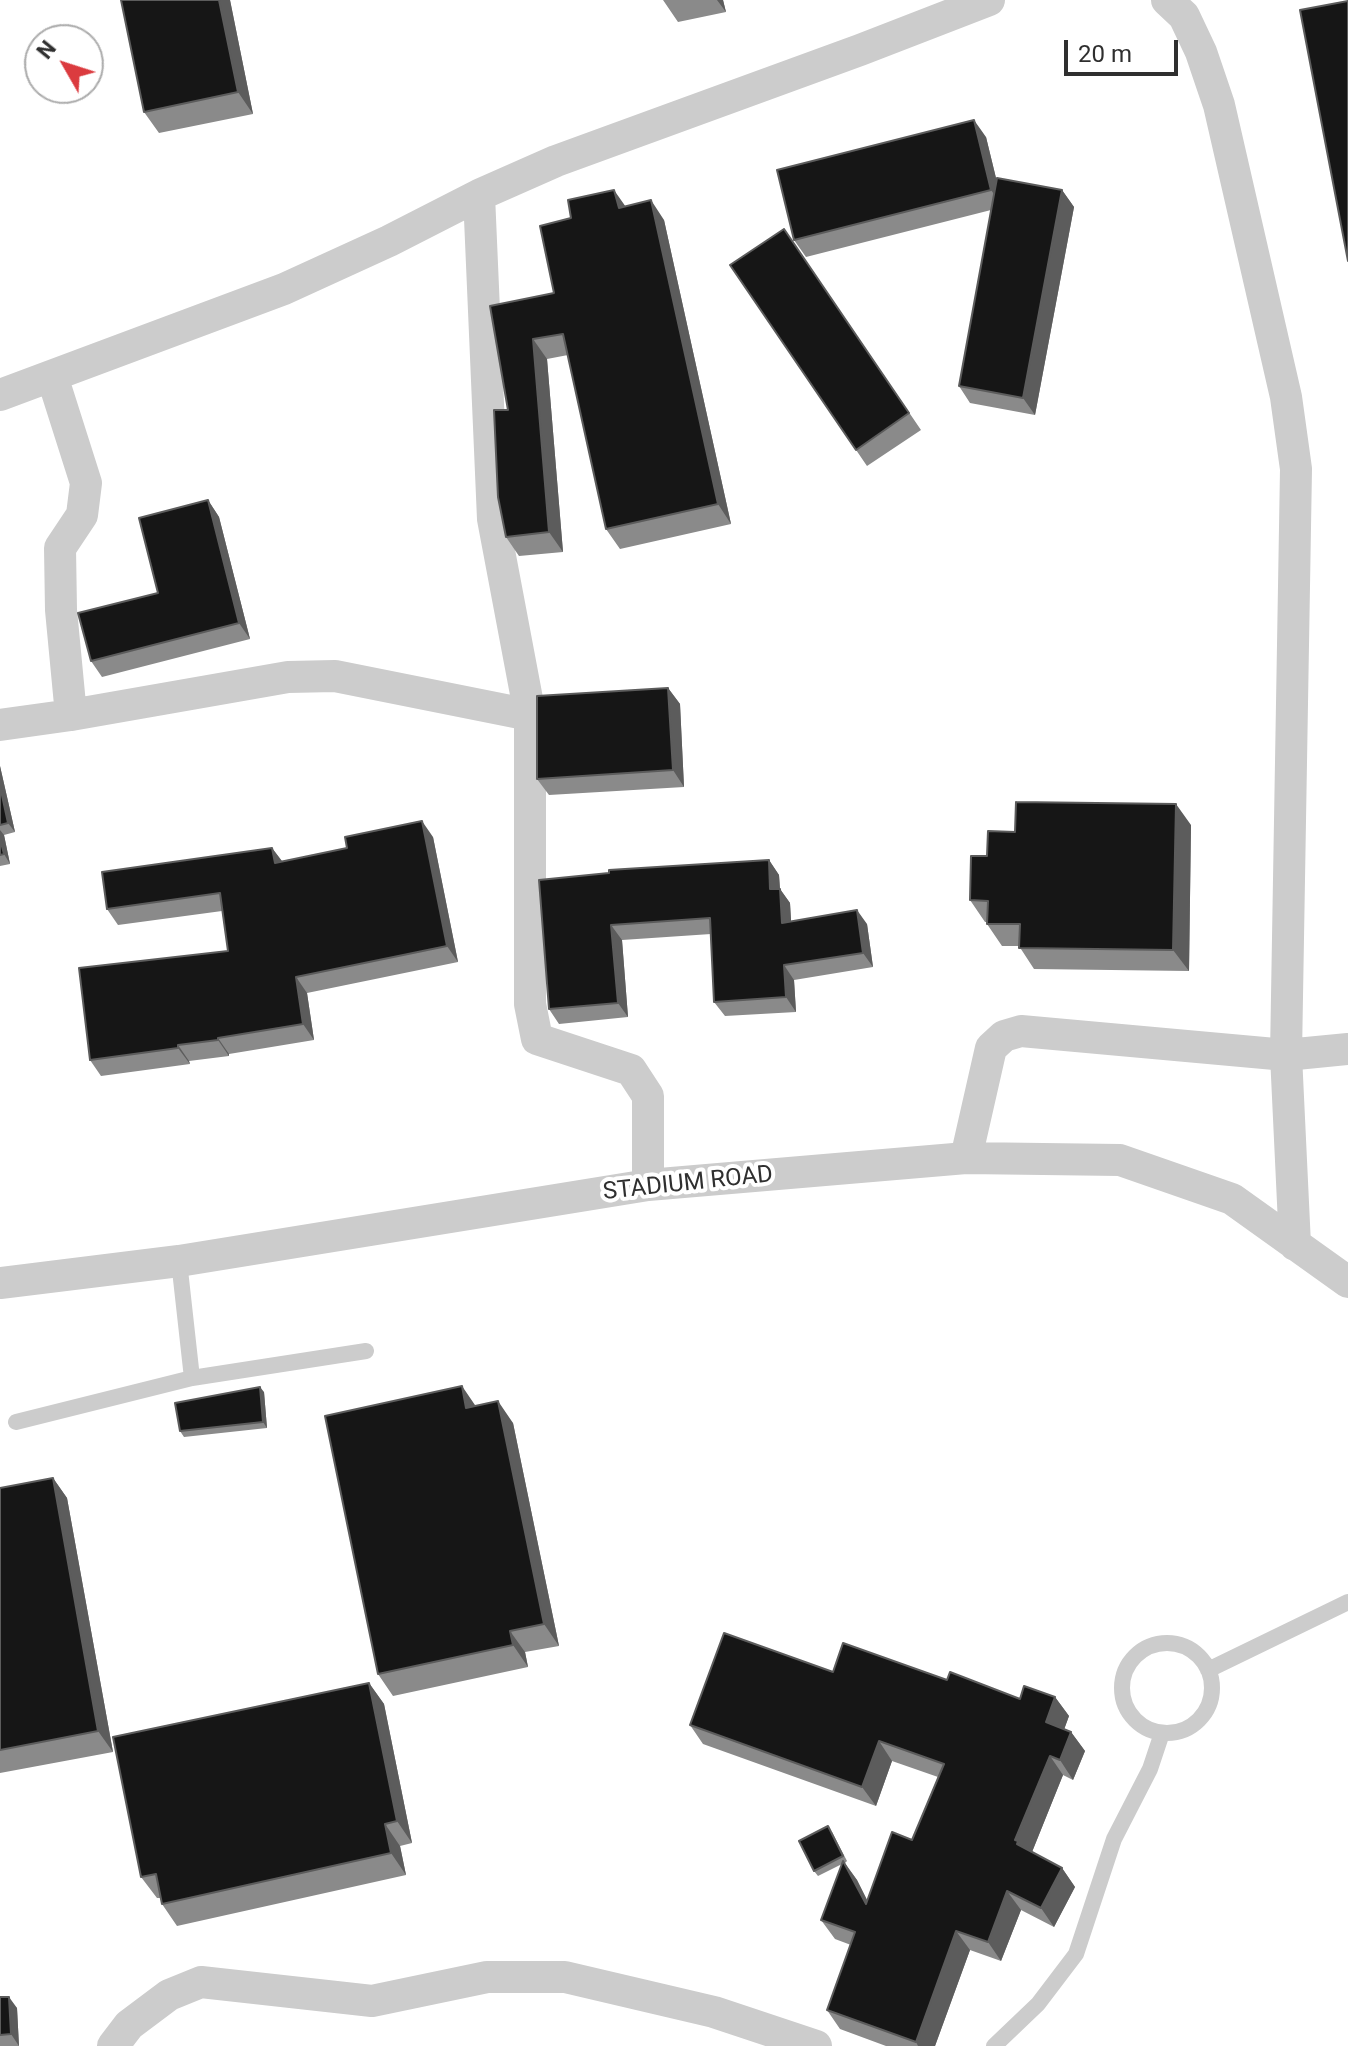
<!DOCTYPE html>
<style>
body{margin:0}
#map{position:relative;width:1348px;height:2046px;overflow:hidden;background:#fff;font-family:Roboto,sans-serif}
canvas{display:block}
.north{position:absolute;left:24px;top:24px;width:80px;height:80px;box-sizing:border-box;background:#fff;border:2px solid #acacac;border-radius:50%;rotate:309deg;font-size:22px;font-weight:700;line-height:32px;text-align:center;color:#2f2f2f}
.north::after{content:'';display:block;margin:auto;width:28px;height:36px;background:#db3b3f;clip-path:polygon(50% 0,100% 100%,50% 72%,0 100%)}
.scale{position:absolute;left:1064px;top:40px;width:114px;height:36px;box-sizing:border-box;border:4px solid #2f2f2f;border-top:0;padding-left:10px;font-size:24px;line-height:28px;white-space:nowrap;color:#2f2f2f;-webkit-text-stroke:6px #fff;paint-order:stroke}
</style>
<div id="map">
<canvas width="1348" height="2046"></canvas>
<div class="north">N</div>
<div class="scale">20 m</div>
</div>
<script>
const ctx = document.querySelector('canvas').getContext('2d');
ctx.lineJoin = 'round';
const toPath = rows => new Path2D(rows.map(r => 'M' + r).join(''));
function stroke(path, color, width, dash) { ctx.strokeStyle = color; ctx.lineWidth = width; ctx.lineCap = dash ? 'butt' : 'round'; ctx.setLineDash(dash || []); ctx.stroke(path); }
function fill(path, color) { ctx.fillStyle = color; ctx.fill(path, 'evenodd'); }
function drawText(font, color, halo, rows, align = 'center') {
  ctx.font = font + ' Roboto,sans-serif'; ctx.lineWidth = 8; ctx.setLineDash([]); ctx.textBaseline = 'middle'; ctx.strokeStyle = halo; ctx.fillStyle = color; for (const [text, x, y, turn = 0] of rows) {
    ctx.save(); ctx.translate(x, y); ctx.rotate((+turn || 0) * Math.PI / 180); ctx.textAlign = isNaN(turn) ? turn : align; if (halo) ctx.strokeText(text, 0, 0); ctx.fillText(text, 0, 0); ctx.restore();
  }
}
const service = toPath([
 [192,1378,366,1351],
 [16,1422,192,1378,179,1261],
 '1122 1688a45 45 0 1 1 90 0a45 45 0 1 1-90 0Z',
 [1208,1670,1348,1602],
 [994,2046,1038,2004,1076,1954,1114,1839,1150,1769,1162,1733]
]);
const minor = toPath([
 [1167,0,1184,16,1201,52,1219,105,1286,397,1296,469,1286,1055,1295,1245],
 [479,195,493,519,530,715,530,1004,537,1039,631,1070,648,1096,648,1185],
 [52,376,86,483,82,515,60,548,61,610,71,715],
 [0,395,284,289,389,241,479,195,556,161,860,50,989,0],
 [0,725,71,715,288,677,335,676,530,715],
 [966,1158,991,1048,1004,1036,1021,1031,1286,1055,1348,1049],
 [0,1283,179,1261,648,1185,966,1158,1120,1160,1232,1199,1348,1282],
 [113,2046,129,2025,169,1995,201,1982,372,2001,487,1977,565,1977,714,2012,816,2046]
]);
const wall = toPath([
 [230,0,253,114,159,133,144,112],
 [663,0,723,0,726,12,678,22],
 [986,137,997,182,1062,190,1074,207,1035,415,970,403,959,386,991,210,806,257,794,240],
 [626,206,664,220,731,524,620,549,606,529,568,355,547,359,563,552,519,556,506,537,508,410,490,306,554,293],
 [784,229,921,430,867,466,730,265],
 [208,500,219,517,250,639,102,677,91,661,158,593],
 [668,688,680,704,684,787,549,795,537,779],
 [0,766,15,832,4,835,10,864,0,866],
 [1191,825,1189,971,1034,969,1019,946,1002,946,987,924,987,922,985,922,970,900,987,856,1015,832],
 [433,837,458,962,307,993,314,1040,229,1054,229,1056,189,1061,190,1064,101,1076,90,1060,228,951,222,911,118,925,107,909,272,848,282,861],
 [769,860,779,875,780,889,790,903,791,921,867,924,873,967,794,980,796,1012,725,1016,714,1002,711,934,622,940,628,1017,559,1024,549,1009,539,880],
 [264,1392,267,1428,184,1437,180,1431],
 [476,1406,513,1423,559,1646,525,1652,528,1667,393,1696,378,1674],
 [53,1478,67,1498,113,1752,0,1773,0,1488],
 [833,1672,947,1680,1020,1699,1055,1697,1069,1716,1064,1729,1071,1732,1085,1751,1073,1780,1063,1775,1032,1852,1062,1868,1075,1887,1054,1927,1021,1910,1001,1961,970,1950,935,2046,886,2046,840,2029,827,2010,851,1945,835,1939,821,1920,842,1864,818,1876,814,1871,832,1832,847,1861,845,1863,857,1880,867,1900,912,1840,938,1777,892,1761,876,1806,703,1744,690,1725],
 [369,1683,384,1704,412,1843,400,1846,406,1875,177,1926,162,1904,161,1898,157,1898,141,1877],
 [0,1997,17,2008,19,2046,0,2046]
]);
const shadedWall = toPath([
 [219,0,230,0,253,114,238,92],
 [717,0,723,0,726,12],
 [974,120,986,137,1003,207,991,190],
 [614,190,628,210,619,208],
 [1062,190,1074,207,1035,415,1023,398],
 [651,200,664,220,731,524,718,504],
 [533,339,547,359,563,552,549,532],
 [208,500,219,517,250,639,239,623],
 [668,688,680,704,684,787,673,770],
 [0,766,15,832,8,823,0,786],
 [1176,804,1191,825,1189,971,1173,950],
 [422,821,433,837,458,962,447,946],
 [0,830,4,835,10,864,4,854,0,839],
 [272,848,284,864,275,863],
 [769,860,779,875,781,904,770,889],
 [780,889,790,903,792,937,782,923],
 [857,910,867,924,873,967,863,953],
 [611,925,622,940,628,1017,618,1003],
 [784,965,794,980,796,1012,786,997],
 [296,977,307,993,314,1040,303,1024],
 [218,1038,229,1054,229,1056,218,1040],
 [178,1045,189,1061,190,1064,178,1048],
 [462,1386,477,1408,466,1408],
 [260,1387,264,1392,267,1428,263,1422],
 [498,1401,513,1423,559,1646,544,1624],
 [53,1478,67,1498,113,1752,98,1731],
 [510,1631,525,1652,528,1667,513,1645],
 [369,1683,384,1704,412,1843,397,1821],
 [1055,1697,1069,1716,1060,1741,1046,1722],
 [1071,1732,1085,1751,1073,1780,1060,1760],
 [879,1741,892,1761,876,1806,862,1787],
 [1050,1756,1063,1775,1030,1857,1015,1840],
 [385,1824,400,1846,406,1875,391,1853],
 [843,1861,857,1880,879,1924,866,1904],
 [1062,1868,1075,1887,1054,1927,1041,1908],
 [1007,1891,1021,1910,1001,1961,988,1942],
 [956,1931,970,1950,935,2046,918,2046,916,2042],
 [9,1997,17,2008,19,2046,11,2034]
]);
const building = toPath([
 [121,0,219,0,238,92,144,112,121,0],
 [1348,1,1348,261,1300,10,1348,1],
 [974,120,991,190,794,240,777,170,974,120],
 [997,178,1062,190,1023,398,959,386,997,178],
 [614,190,619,208,651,200,718,504,606,529,563,334,533,339,549,532,506,537,498,497,494,410,508,410,490,306,554,293,540,226,571,218,568,200,614,190],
 [784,229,909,413,856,450,730,265,784,229],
 [208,500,239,623,91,661,78,613,158,593,139,518,208,500],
 [668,688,673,770,537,779,537,696,668,688],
 [0,786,8,823,0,825,0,786],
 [1016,802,1176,804,1173,950,1019,948,1020,924,987,924,988,901,970,900,971,856,987,856,988,831,1015,832,1016,802],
 [422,821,447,946,296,977,303,1024,218,1038,218,1040,178,1045,178,1048,90,1060,79,968,228,951,220,893,107,909,102,872,272,848,275,863,347,848,345,837,422,821],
 [0,839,4,854,0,855,0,839],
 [769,860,770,889,780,889,782,923,857,910,863,953,784,965,786,997,714,1002,710,918,611,925,618,1003,549,1009,539,880,609,873,609,870,769,860],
 [462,1386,466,1408,498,1401,544,1624,510,1631,513,1645,378,1674,325,1416,462,1386],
 [260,1387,263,1422,180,1431,175,1403,260,1387],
 [53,1478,98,1731,0,1750,0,1488,53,1478],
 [724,1633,833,1672,843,1643,947,1680,950,1672,1020,1699,1024,1686,1055,1697,1046,1722,1071,1732,1060,1760,1050,1756,1015,1840,1018,1841,1017,1844,1062,1868,1041,1908,1007,1891,988,1942,956,1931,916,2042,827,2010,855,1932,821,1920,843,1861,866,1904,892,1832,912,1840,944,1764,879,1741,862,1787,690,1725,724,1633],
 [369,1683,397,1821,385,1824,391,1853,162,1904,156,1874,141,1877,113,1737,369,1683],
 [828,1826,843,1856,814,1871,799,1841,828,1826],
 [0,1997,9,1997,11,2034,0,2035,0,1997]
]);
const streetNames = [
 ["STADIUM ROAD",688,1184,-6]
];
stroke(service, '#ccc', 16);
stroke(minor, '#ccc', 32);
fill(wall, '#8a8a8a');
fill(shadedWall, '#5c5c5c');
fill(building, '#161616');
stroke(building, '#5c5c5c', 2);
drawText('24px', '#2f2f2f', '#fff', streetNames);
</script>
